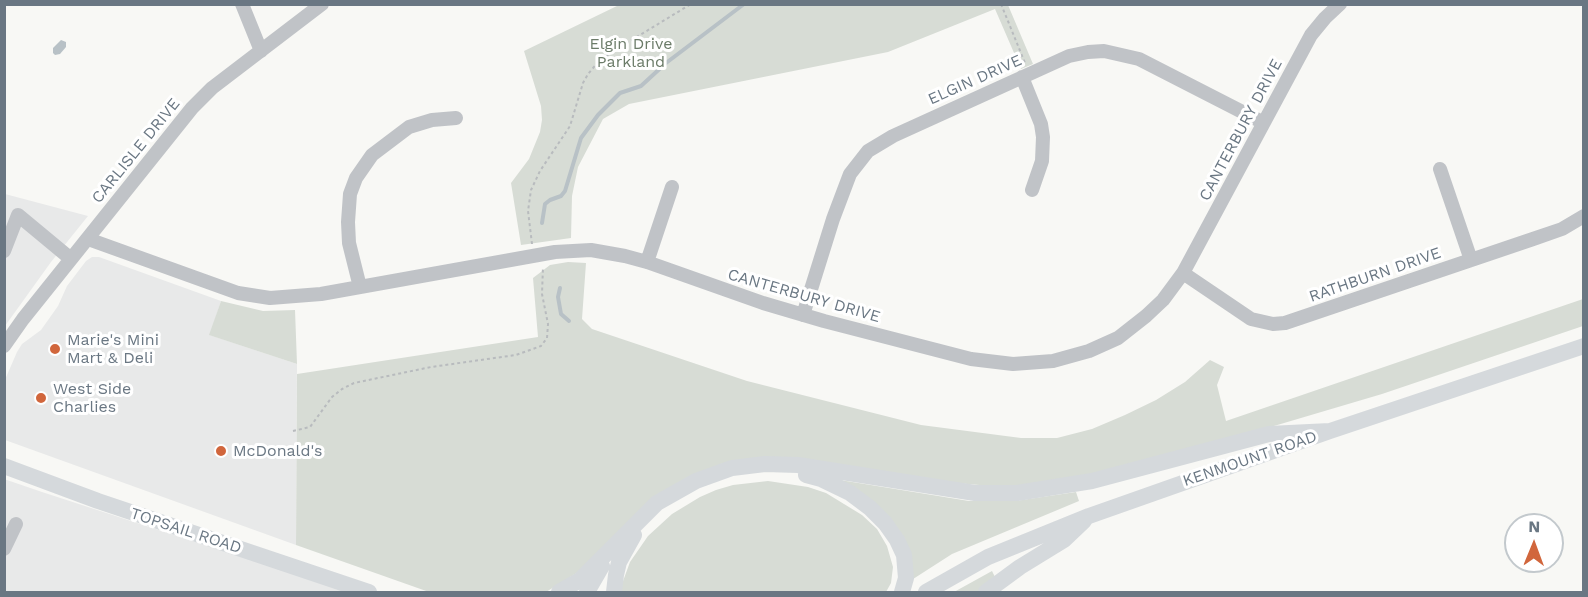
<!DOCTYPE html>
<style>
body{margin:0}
#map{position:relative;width:1588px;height:597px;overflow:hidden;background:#f8f8f5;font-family:"Work Sans",sans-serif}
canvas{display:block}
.frame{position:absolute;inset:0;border:6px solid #6a7783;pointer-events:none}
.north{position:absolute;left:1504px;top:513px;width:60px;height:60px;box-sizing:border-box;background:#fff;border:2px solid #c3c9cd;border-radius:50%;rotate:1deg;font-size:16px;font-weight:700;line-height:24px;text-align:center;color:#6a7783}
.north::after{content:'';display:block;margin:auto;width:21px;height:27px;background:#d1663c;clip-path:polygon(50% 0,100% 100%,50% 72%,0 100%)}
</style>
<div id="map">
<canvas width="1588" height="597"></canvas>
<div class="frame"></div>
<div class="north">N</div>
</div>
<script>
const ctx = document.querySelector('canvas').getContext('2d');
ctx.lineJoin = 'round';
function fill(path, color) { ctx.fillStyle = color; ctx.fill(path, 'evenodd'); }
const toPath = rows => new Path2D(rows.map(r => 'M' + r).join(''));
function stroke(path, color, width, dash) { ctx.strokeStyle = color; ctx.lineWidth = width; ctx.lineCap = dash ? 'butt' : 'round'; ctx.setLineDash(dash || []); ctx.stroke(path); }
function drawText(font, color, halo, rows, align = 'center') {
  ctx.font = font + ' "Work Sans",sans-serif'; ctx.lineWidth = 6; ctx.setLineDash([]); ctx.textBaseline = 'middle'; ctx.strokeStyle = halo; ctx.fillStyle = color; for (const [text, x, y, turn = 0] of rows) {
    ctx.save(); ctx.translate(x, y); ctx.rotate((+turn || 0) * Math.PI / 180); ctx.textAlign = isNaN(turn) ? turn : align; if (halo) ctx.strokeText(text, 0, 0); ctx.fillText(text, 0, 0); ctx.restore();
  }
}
const built = toPath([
 [5,194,88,216,51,262,5,326],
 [92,257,99,257,221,301,210,335,297,364,296,545,5,440,4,382,17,352,22,344,41,330,58,306,67,286,86,261],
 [4,479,42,492,349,592,5,592]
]);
const green = toPath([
 [619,5,1008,5,1033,64,1021,69,995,9,888,52,629,104,603,119,578,167,572,196,571,238,521,245,511,183,529,159,540,132,542,120,541,106,524,51],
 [568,262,586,263,582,319,592,329,747,381,921,425,1021,438,1057,438,1092,429,1125,415,1156,400,1185,382,1210,360,1224,367,1217,385,1226,421,1583,299,1583,326,1382,394,1149,463,1014,488,724,463,689,477,583,569,546,592,429,592,296,545,297,374,538,337,533,278,550,265],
 [221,301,263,311,295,310,297,364,209,335],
 [840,480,969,501,1015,501,1076,492,1079,501,952,554,910,581,910,565],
 [768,481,808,487,826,493,862,515,877,529,887,546,893,567,891,583,886,592,619,592,630,562,648,536,672,514,700,497,716,490,733,485],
 [992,571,997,581,985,592,954,592]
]);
const water = toPath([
 [61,40,66,42,66,47,60,54,55,55,53,53,53,48]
]);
const stream = toPath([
 [542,223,545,204,550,200,561,196,565,191,581,138,598,115,620,93,641,86,666,63,744,4],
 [560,288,558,297,561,314,569,321]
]);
const path = toPath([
 [1001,4,1025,63],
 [532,244,528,211,531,190,540,171,570,126,583,83,588,74,599,61,612,52,691,4],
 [293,431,310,427,332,397,342,389,354,383,431,367,516,355,541,346,547,338,548,324,542,294,543,267]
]);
const minor = toPath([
 [242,4,261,51],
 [1022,77,1041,124,1043,137,1042,161,1032,190],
 [1440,169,1471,260],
 [88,239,238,293,270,298,321,294,555,252,591,250,625,256,647,262,763,303,824,321,971,359,1013,364,1053,361,1089,351,1118,338,1146,316,1163,300,1183,273,1311,35,1325,18,1340,4],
 [4,251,18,215,71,259],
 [647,262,672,187],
 [1183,273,1251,319,1273,324,1285,323,1533,239,1562,229,1584,216],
 [360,287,349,243,348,222,350,194,356,178,372,155,409,127,432,120,456,118],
 [803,315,833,219,850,174,868,151,893,136,1069,56,1088,52,1104,51,1139,59,1262,122],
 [4,346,23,319,192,108,212,88,322,4],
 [4,549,16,524]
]);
const major = toPath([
 [4,466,98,501,369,592],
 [806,475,821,479,850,493,870,508,885,523,897,540,904,555,906,578,902,592],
 [559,592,580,580,657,503,696,481,732,468,765,464,798,465,975,493,1017,493,1092,481,1269,434,1330,431],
 [587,592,602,566],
 [614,592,616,575,619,562,634,535],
 [926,592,988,557,1089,516,1330,431,1584,346],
 [986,592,1020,567,1064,540,1084,521]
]);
const markers = [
 [55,349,6,"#d1663c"],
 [41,398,6,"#d1663c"],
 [221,451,6,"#d1663c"]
];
const parkNames = [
 ["Elgin Drive",631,44],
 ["Parkland",631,62]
];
const streetNames = [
 ["ELGIN DRIVE",975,80,-24],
 ["CANTERBURY DRIVE",1241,130,-62],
 ["CARLISLE DRIVE",136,151,-51],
 ["RATHBURN DRIVE",1375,275,-19],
 ["CANTERBURY DRIVE",804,296,16],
 ["KENMOUNT ROAD",1250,459,-19],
 ["TOPSAIL ROAD",186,531,18]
];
const poiNames = [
 ["Marie's Mini",67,340],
 ["Mart & Deli",67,358],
 ["West Side",53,389],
 ["Charlies",53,407],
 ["McDonald's",233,451]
];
fill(built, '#e8e9e9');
fill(green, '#d7dcd5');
fill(water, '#b8c1c6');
stroke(stream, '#b8c1c6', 4);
stroke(path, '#b8bbbe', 2, [3, 3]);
stroke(minor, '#c0c3c7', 14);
stroke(major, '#d5d9dc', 16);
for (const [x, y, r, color] of markers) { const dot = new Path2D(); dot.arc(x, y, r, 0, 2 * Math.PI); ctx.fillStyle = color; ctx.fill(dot); stroke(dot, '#fff', 2); }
drawText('16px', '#6b7b68', '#fff', parkNames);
drawText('16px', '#6a7783', '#fff', streetNames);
drawText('16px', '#6a7783', '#fff', poiNames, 'left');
</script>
